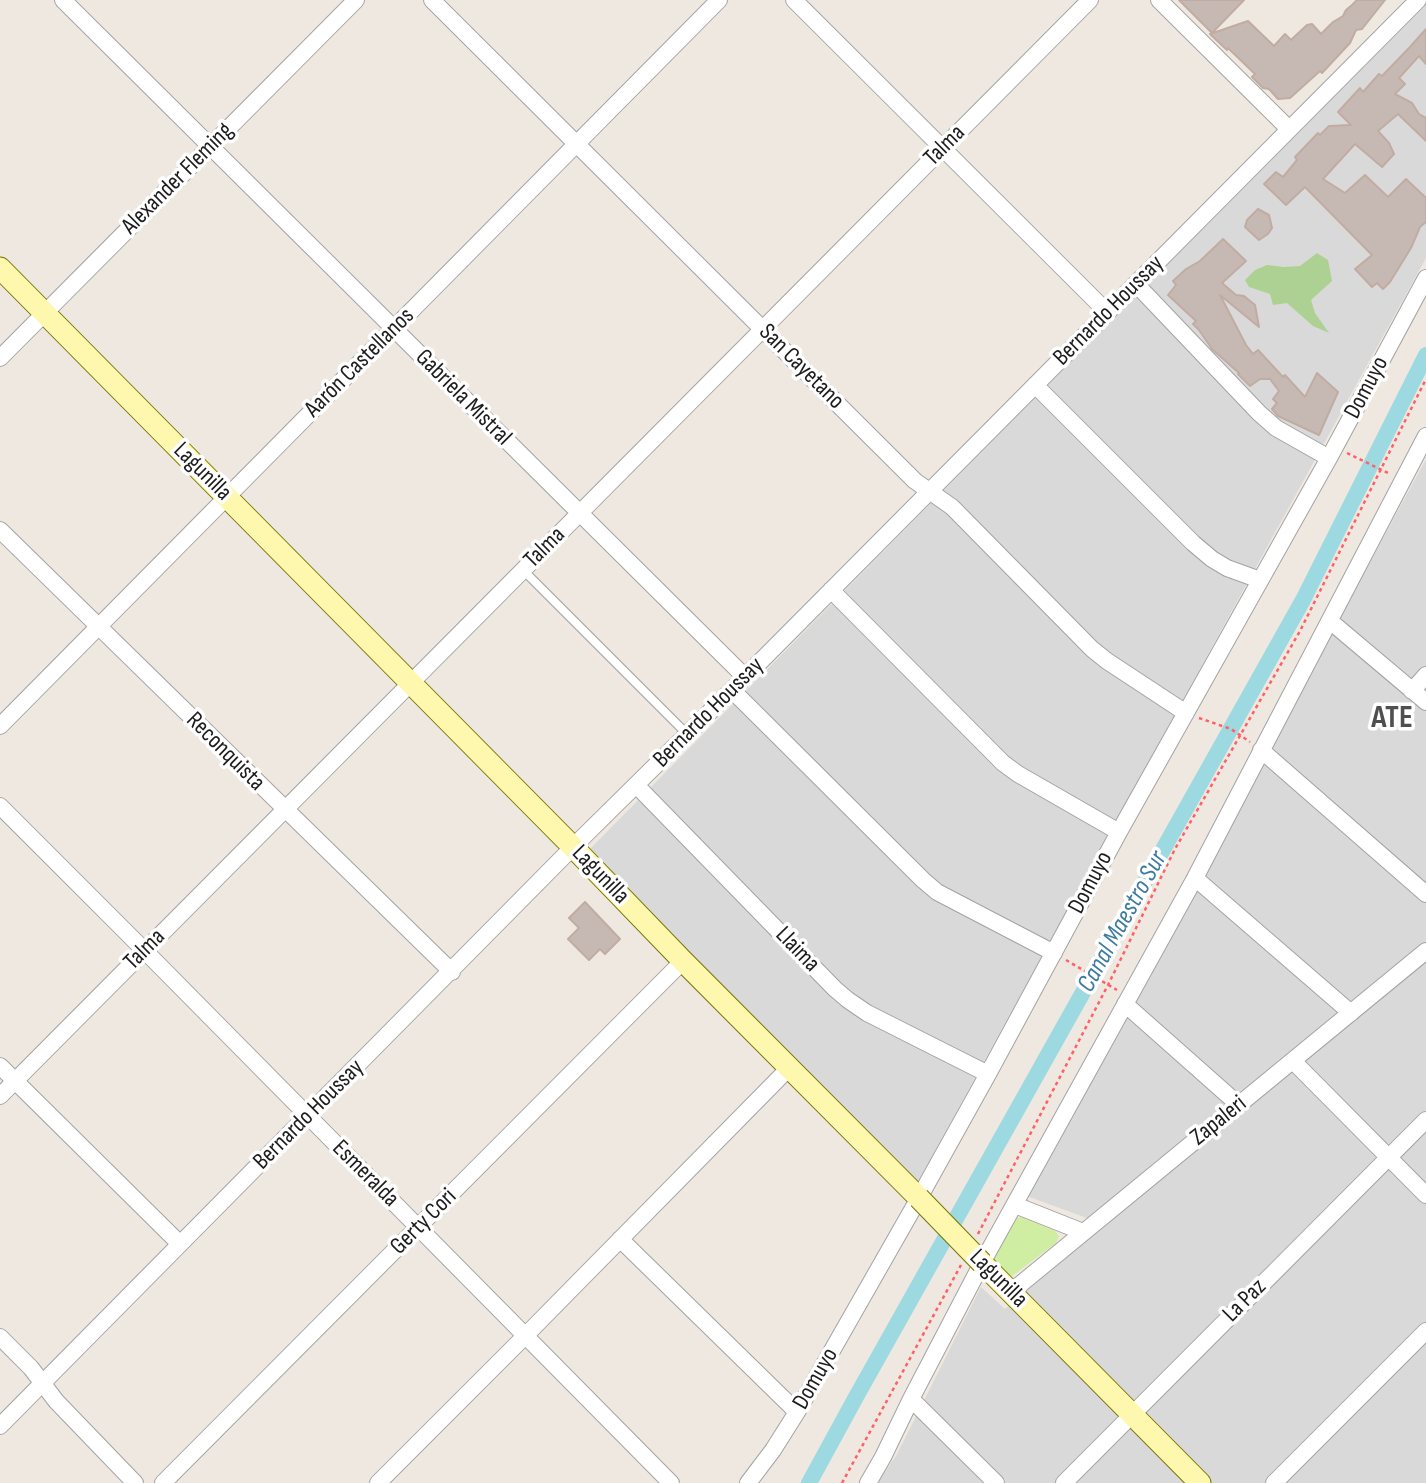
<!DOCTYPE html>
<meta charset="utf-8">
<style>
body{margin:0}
canvas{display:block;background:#eee8e0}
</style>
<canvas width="1426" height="1483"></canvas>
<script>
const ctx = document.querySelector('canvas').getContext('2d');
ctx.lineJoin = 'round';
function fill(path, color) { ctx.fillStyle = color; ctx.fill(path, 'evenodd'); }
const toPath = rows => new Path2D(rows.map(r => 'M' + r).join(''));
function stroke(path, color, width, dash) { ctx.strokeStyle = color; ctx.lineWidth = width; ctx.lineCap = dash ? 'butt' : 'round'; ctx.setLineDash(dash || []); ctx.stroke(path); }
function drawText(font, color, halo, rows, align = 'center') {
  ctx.font = font + ' "Sofia Sans Condensed",sans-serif'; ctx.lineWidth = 7; ctx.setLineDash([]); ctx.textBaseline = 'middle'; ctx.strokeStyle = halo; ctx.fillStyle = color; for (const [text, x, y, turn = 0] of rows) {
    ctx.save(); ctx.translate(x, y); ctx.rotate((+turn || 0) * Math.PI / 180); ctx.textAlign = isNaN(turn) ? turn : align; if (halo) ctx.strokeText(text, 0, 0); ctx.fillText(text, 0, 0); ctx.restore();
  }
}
const residential = toPath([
 [1426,1,1426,258,916,1185,588,851],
 [1426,459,1426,1483,877,1483,896,1456,981,1287,1005,1309,1103,1224,1027,1196]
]);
const grass = toPath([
 [1022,1217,1055,1231,1059,1236,1056,1243,1012,1276,1005,1274,994,1265,993,1258,1013,1221,1017,1218]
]);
const forest = toPath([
 [1317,253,1328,260,1332,281,1311,300,1315,313,1329,333,1313,326,1287,303,1273,305,1270,294,1249,287,1245,280,1255,270,1267,265,1284,267,1300,266]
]);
const canal = toPath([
 [809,1483,856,1397,1303,600,1426,355]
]);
const building = toPath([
 [1179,0,1244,0,1212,33,1179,0],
 [1357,0,1385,0,1362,29,1356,30,1350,43,1322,73,1320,71,1290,98,1278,99,1269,89,1263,88,1252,77,1255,74,1228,48,1227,50,1210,34,1248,21,1274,46,1285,34,1291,40,1307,25,1312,24,1321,34,1333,22,1343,16,1346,10,1352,5,1357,0],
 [1426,29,1426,64,1419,56,1399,78,1405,84,1395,94,1412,103,1419,114,1426,118,1426,141,1398,114,1378,131,1389,143,1394,154,1382,167,1355,144,1323,179,1345,193,1365,175,1388,197,1406,179,1426,198,1426,222,1420,227,1411,248,1390,282,1383,289,1377,283,1372,287,1355,269,1372,255,1305,187,1286,205,1264,184,1276,172,1283,177,1297,160,1295,157,1318,133,1320,135,1329,126,1351,125,1338,112,1360,88,1363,92,1379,74,1382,76,1410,47,1426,29],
 [1258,209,1269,215,1272,228,1268,234,1259,240,1245,227,1247,220,1258,209],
 [1223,239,1246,261,1222,283,1236,295,1244,296,1255,305,1259,327,1220,295,1246,345,1253,354,1258,350,1283,377,1285,375,1305,397,1317,373,1338,392,1319,435,1278,416,1272,409,1277,403,1273,399,1279,391,1270,379,1260,379,1250,386,1238,374,1239,373,1212,349,1199,330,1193,324,1196,321,1168,295,1176,285,1173,281,1186,269,1200,261,1223,239],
 [585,902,620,939,605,954,600,949,589,960,568,939,579,928,569,918,585,902]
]);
const path = toPath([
 [1347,453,1388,473],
 [1199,718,1231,729,1250,742],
 [1066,960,1117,990],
 [978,1234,1108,985,1175,849,1300,631,1426,379],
 [842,1483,961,1265]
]);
const service = toPath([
 [523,570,687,734]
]);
const minor = toPath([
 [63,0,745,677],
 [432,0,915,481,952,507,1092,649,1107,661,1186,713],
 [794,0,1107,312],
 [1159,0,1289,129],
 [1136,284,1259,413,1276,428,1329,458],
 [0,358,356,0],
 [1035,385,1193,543,1212,559,1227,568,1260,580],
 [0,530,452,972],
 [831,590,1003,763,1018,774,1119,832],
 [1330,621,1426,702],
 [732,690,923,880,937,892,1054,953],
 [1412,691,1426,675],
 [0,726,719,0],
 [1261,750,1426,894],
 [636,785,835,989,848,1000,867,1013,988,1074],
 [0,806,145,951,671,1483],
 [1195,878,1351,1013],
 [1125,1004,1239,1105],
 [1293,1061,1426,1195],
 [0,1066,180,1244],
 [0,1096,1090,0],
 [1015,1205,1083,1232],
 [620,1239,797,1412],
 [1011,1292,1426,951],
 [0,1337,31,1368,56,1401,135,1483],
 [911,1399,996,1483],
 [0,1426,573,847,738,684,1418,0],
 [163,1483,683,961],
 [378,1483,525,1336,790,1067],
 [748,1483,773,1450,797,1412,919,1198,988,1074,1119,832,1329,458,1426,278],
 [868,1483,883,1457,911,1399,982,1263,1195,878,1426,436],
 [1064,1483,1426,1120],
 [1274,1483,1426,1331]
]);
const secondary = toPath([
 [0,268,573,847,683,961,919,1198],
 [982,1263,1200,1483]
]);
const secondaryBridge = toPath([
 [919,1198,982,1263]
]);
const streetNames = [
 ["Talma",945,146,-45],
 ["Alexander Fleming",178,179,-45],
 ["Bernardo Houssay",1109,311,-45],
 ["Aarón Castellanos",360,363,-45],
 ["San Cayetano",801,367,45],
 ["Domuyo",1367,388,-62],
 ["Gabriela Mistral",463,398,45],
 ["Lagunilla",202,472,45],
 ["Talma",545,548,-45],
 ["Bernardo Houssay",709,713,-45],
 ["Reconquista",225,752,45],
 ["Lagunilla",600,875,46],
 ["Domuyo",1091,883,-62],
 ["Talma",145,950,-45],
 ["Llaima",797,950,46],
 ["Bernardo Houssay",309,1115,-45],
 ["Zapaleri",1219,1121,-39],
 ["Esmeralda",365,1174,45],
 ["Gerty Cori",424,1222,-45],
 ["Lagunilla",998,1279,45],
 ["La Paz",1245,1301,-45],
 ["Domuyo",816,1379,-60]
];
const waterNames = [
 ["Canal Maestro Sur",1123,922,-61]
];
const districtNames = [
 ["ATE",1392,719]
];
fill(residential, '#dad9d9');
fill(grass, '#d0eea1');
fill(forest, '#acd192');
stroke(canal, '#9dd9e0', 16);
fill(building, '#c6b9b4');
stroke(building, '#c1aca2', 2);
stroke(service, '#a3a3a3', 10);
stroke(minor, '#a3a3a3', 18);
stroke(secondary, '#767400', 23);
stroke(path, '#ff6164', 2.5, [3.5, 3.5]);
stroke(service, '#fff', 8);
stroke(minor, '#fff', 16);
stroke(secondary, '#fef8af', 21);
stroke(secondaryBridge, '#767400', 23, []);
stroke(secondaryBridge, '#fef8af', 21);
drawText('24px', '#1c1c1c', '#fff', streetNames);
drawText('italic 26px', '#3d7ca2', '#fff', waterNames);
drawText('bold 32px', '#4f4f4f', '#fff', districtNames);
</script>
